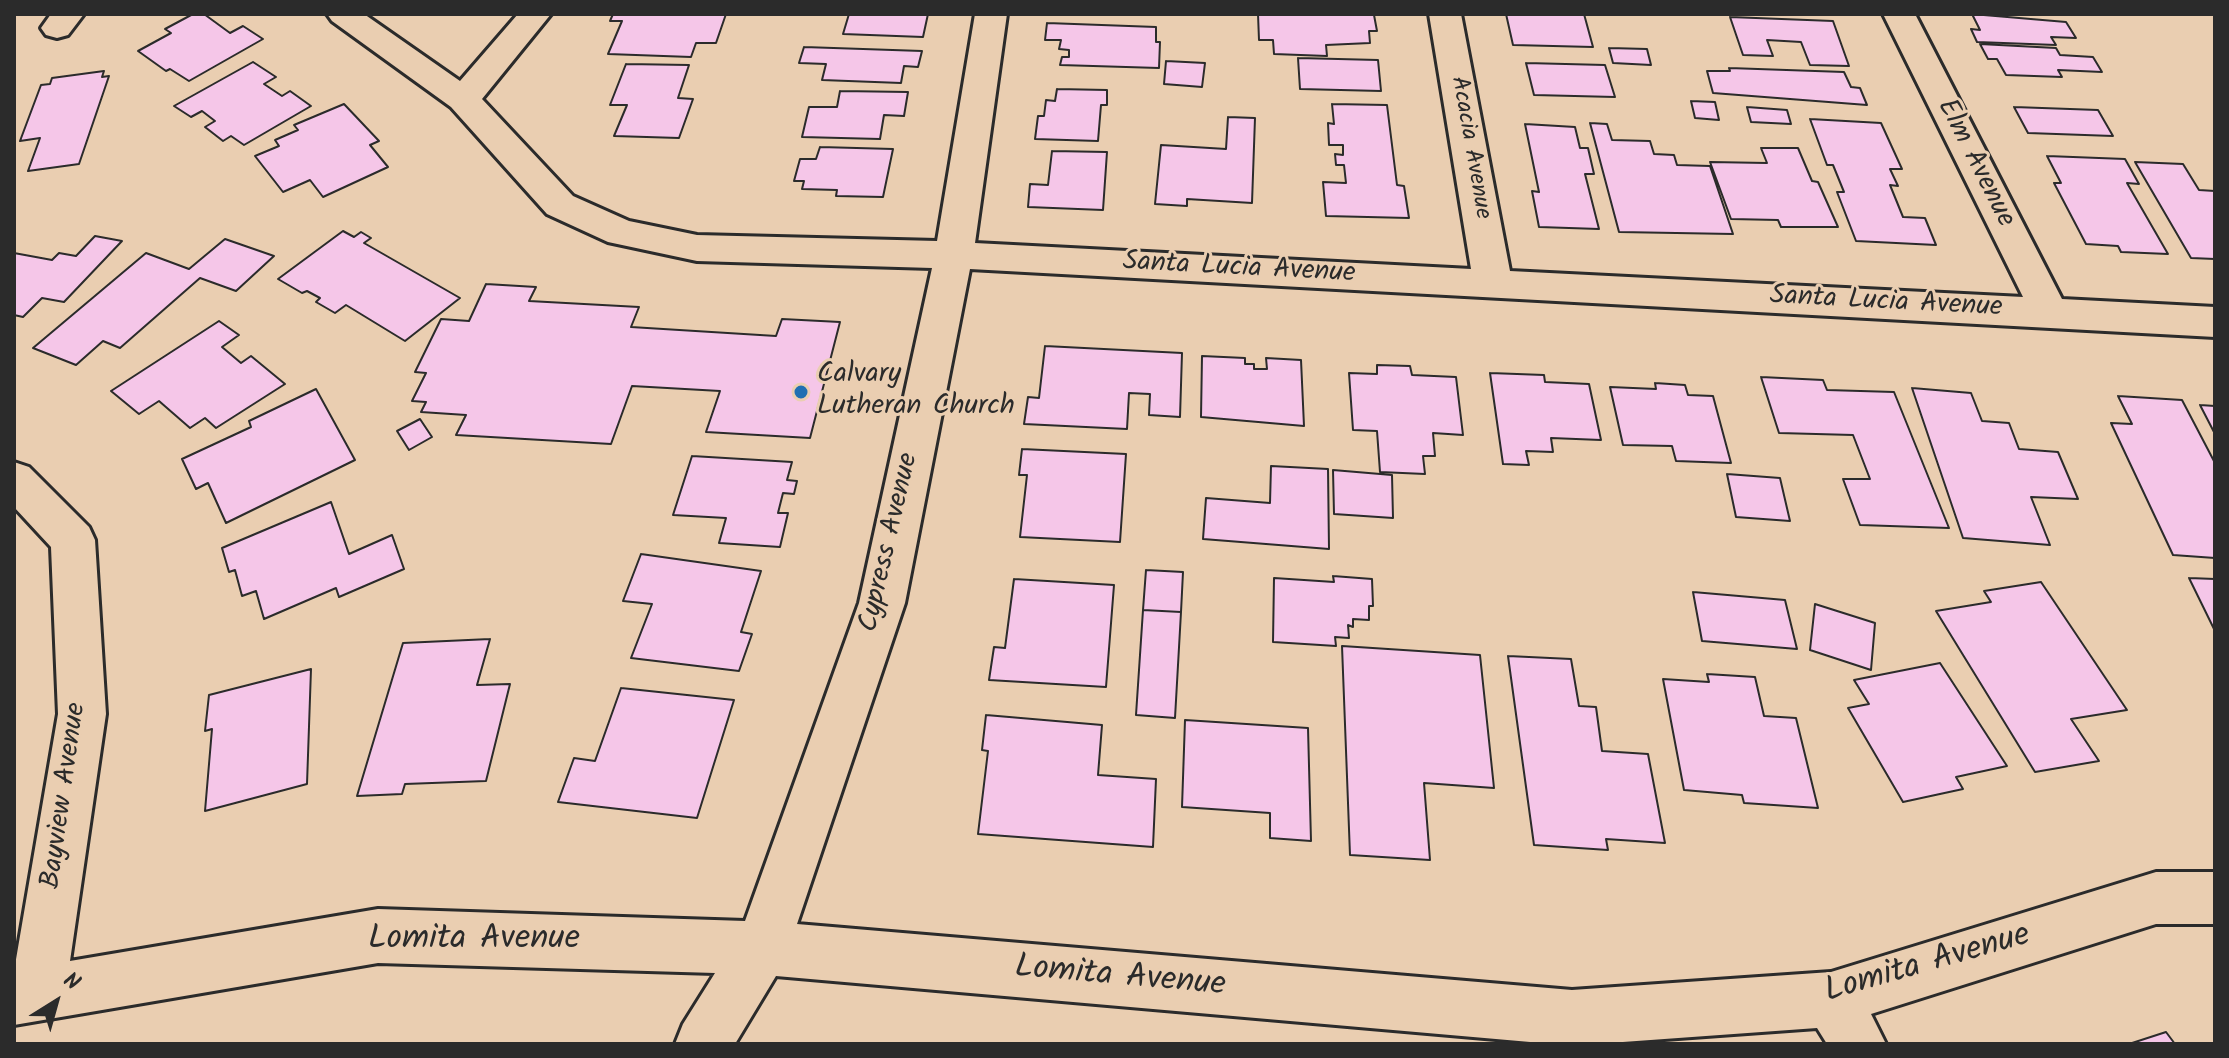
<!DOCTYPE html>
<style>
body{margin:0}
#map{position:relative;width:2229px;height:1058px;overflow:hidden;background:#eaceb1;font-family:Kalam,sans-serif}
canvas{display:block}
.frame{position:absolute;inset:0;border:16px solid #2b2b2b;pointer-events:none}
.north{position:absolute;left:16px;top:962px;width:80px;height:80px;-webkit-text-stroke:6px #eaceb1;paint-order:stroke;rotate:37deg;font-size:22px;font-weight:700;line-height:32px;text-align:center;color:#2b2b2b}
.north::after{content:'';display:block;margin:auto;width:28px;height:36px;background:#2b2b2b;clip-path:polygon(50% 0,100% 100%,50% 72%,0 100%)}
</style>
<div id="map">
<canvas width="2229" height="1058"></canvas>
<div class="frame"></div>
<div class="north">N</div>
</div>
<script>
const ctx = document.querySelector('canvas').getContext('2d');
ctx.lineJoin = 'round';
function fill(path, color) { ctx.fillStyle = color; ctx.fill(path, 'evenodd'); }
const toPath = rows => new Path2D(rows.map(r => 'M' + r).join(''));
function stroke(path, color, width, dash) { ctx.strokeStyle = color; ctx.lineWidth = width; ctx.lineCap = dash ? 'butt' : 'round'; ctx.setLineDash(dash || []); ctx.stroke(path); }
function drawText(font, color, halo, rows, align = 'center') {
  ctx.font = font + ' Kalam,sans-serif'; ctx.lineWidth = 6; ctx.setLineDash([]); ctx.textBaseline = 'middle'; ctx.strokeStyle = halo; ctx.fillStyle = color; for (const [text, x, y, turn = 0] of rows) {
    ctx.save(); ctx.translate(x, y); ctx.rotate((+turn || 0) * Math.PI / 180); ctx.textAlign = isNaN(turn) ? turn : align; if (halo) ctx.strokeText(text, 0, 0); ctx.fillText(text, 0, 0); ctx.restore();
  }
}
const building = toPath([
 [193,14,204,14,230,33,243,26,263,39,189,81,170,69,166,71,138,51,171,33,165,29,193,14],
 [613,14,675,15,726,14,716,43,696,43,691,57,608,54,622,21,610,21,613,14],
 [849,14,928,14,923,37,843,34,849,14],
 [1258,14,1366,14,1374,15,1377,31,1369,31,1370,43,1326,45,1327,56,1274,54,1273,40,1259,40,1258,14],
 [1506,14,1584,14,1593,47,1513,45,1506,14],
 [1972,14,2066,22,2076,38,2051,37,2056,45,1977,42,1971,29,1980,30,1972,14],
 [1730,17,1833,21,1849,66,1810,65,1801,42,1767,40,1773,56,1743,55,1730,17],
 [1047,23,1156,27,1156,42,1160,42,1159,68,1060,65,1062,57,1069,57,1069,50,1059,49,1061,40,1045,40,1047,23],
 [1980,44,2056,48,2060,55,2093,57,2102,72,2058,70,2062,77,2006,75,1997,59,1988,59,1980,44],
 [804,47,922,51,918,67,904,66,901,83,822,80,826,64,799,63,804,47],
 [1609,48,1647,49,1651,65,1613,63,1609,48],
 [1298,58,1378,60,1381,91,1300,89,1298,58],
 [1166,61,1205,63,1202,87,1164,84,1166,61],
 [253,62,276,77,264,84,282,96,290,91,311,106,244,145,231,136,223,141,205,127,215,121,202,111,191,117,174,106,253,62],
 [1526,63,1605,65,1615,97,1534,95,1526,63],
 [626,64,689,65,678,98,693,99,679,138,614,136,627,105,610,105,626,64],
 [1729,68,1844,72,1851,87,1860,88,1867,105,1713,93,1707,71,1730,71,1729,68],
 [104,71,102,77,109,76,79,164,28,171,40,138,20,141,41,85,50,84,52,78,104,71],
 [1057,89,1107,90,1107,105,1101,105,1098,141,1035,139,1038,116,1044,116,1046,100,1055,101,1057,89],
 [840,91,908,92,904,116,884,115,880,139,802,137,809,107,837,107,840,91],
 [1691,101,1715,102,1719,120,1695,118,1691,101],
 [344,104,379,141,370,145,388,167,323,197,310,180,283,192,255,156,279,146,275,140,298,130,294,125,344,104],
 [1332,104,1387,105,1397,185,1404,186,1409,218,1326,216,1323,182,1346,183,1344,165,1336,165,1335,154,1343,155,1343,145,1329,145,1328,123,1334,124,1332,104],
 [1747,107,1787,110,1791,124,1751,122,1747,107],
 [2014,107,2098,110,2113,136,2028,133,2014,107],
 [1228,117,1255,118,1252,203,1187,199,1187,206,1155,204,1161,145,1226,149,1228,117],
 [1810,119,1881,123,1902,169,1890,169,1898,186,1890,185,1903,217,1925,218,1936,245,1856,241,1837,192,1844,192,1833,165,1827,165,1810,119],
 [1590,123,1607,124,1612,140,1650,141,1654,154,1674,155,1677,165,1710,166,1733,234,1619,232,1590,123],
 [1525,124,1575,127,1580,148,1588,148,1594,174,1585,174,1599,229,1539,227,1532,191,1539,192,1525,124],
 [820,147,893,149,883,197,836,196,837,190,802,189,804,181,794,181,800,159,816,159,820,147],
 [1761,148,1798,148,1812,181,1818,182,1838,227,1781,227,1778,220,1731,219,1710,162,1767,163,1761,148],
 [1052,151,1107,152,1103,210,1028,207,1030,184,1048,185,1052,151],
 [2047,156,2125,159,2139,184,2127,183,2168,254,2121,252,2118,246,2086,244,2054,183,2061,183,2047,156],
 [2135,162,2183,164,2199,190,2215,191,2215,259,2191,258,2135,162],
 [343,231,354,237,361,232,371,238,364,243,460,298,405,341,346,305,335,313,316,302,320,298,307,291,302,293,278,279,343,231],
 [95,236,122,241,64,302,42,298,23,317,14,315,14,253,52,260,59,253,76,256,95,236],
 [225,239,274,256,236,291,200,278,120,348,103,341,76,365,33,348,146,253,189,269,225,239],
 [486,284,536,287,529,301,639,307,631,327,776,336,782,319,840,322,810,438,706,432,720,391,632,386,611,444,456,435,466,415,421,412,426,402,412,401,426,373,415,372,441,319,469,321,486,284],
 [219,321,239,335,222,347,241,363,251,356,285,384,216,428,205,418,190,428,159,401,139,414,111,391,219,321],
 [1045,346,1182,353,1180,417,1149,415,1150,394,1129,393,1127,429,1024,424,1028,397,1039,398,1045,346],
 [1202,356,1245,358,1245,364,1254,364,1254,369,1267,369,1266,358,1301,360,1304,426,1201,417,1202,356],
 [1377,365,1410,366,1412,375,1456,377,1463,435,1433,433,1435,456,1423,456,1425,474,1380,472,1377,431,1353,430,1349,373,1377,374,1377,365],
 [1490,373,1544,375,1545,382,1589,384,1601,440,1551,438,1553,452,1526,451,1529,465,1503,464,1490,373],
 [1761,377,1823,380,1827,390,1894,392,1949,528,1860,525,1843,479,1870,479,1853,435,1779,433,1761,377],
 [1655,383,1685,385,1688,395,1713,396,1731,463,1676,461,1672,446,1623,445,1610,387,1656,389,1655,383],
 [1912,388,1971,393,1982,421,2009,423,2019,449,2058,452,2078,499,2031,497,2050,545,1963,538,1912,388],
 [316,389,355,460,226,523,208,483,196,489,182,459,251,427,249,421,316,389],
 [2118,396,2182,400,2215,463,2215,558,2173,555,2111,423,2132,424,2118,396],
 [2200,405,2215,406,2215,434,2200,405],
 [420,419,432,437,409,450,397,431,420,419],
 [1022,449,1126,454,1120,542,1020,537,1027,475,1019,475,1022,449],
 [692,456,792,462,787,480,797,481,794,494,783,493,778,513,788,513,780,547,719,543,726,518,673,515,692,456],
 [1271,466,1328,469,1329,549,1203,539,1206,498,1270,503,1271,466],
 [1333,470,1392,475,1393,518,1334,514,1333,470],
 [1727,474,1780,478,1790,521,1736,517,1727,474],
 [331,502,349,554,392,535,404,569,339,597,336,588,264,619,256,591,242,596,235,570,229,572,222,548,331,502],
 [641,554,761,571,741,632,752,634,739,671,631,658,652,604,623,601,641,554],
 [1146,570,1183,572,1181,612,1143,610,1146,570],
 [1333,576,1372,579,1373,606,1369,606,1369,620,1353,619,1353,627,1348,625,1349,638,1335,637,1336,646,1273,642,1274,578,1334,582,1333,576],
 [2189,578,2215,579,2215,631,2189,578],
 [1014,579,1114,585,1106,687,989,680,994,647,1005,648,1014,579],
 [2041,582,2127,710,2071,719,2099,761,2035,772,1936,611,1991,602,1984,591,2041,582],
 [1693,592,1785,600,1797,649,1702,641,1693,592],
 [1815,604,1875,623,1871,670,1810,650,1815,604],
 [1143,610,1181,612,1175,718,1136,715,1143,610],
 [490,639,477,685,510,684,486,781,405,784,402,794,357,796,403,643,490,639],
 [1342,646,1480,655,1494,788,1424,783,1430,860,1350,855,1342,646],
 [1508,656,1571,659,1579,706,1596,707,1602,751,1648,754,1665,843,1606,839,1608,850,1534,845,1508,656],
 [1940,663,2007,766,1956,777,1963,789,1903,802,1848,708,1869,704,1854,680,1940,663],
 [311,669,307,784,205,811,212,729,205,731,209,695,311,669],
 [1707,674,1755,677,1764,716,1796,718,1818,808,1744,803,1742,795,1684,790,1663,679,1709,682,1707,674],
 [621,688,734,700,697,818,558,802,574,758,595,761,621,688],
 [986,715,1102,725,1098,775,1156,779,1153,847,978,834,988,751,982,750,986,715],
 [1185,720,1308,728,1311,841,1270,838,1270,813,1182,807,1185,720],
 [2166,1032,2175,1044,2129,1044,2166,1032]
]);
const street = toPath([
 [51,14,84,14,68,35,57,38,46,35,41,28,51,14],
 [327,14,364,14,460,81,518,14,551,14,482,99,573,196,629,221,697,235,937,241,975,14,1007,14,975,243,1471,269,1429,14,1461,14,1510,271,2023,297,1883,14,1915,14,2062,299,2215,307,2215,337,970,269,905,603,797,924,1572,990,1831,972,2156,872,2215,872,2215,924,2156,924,1871,1014,1886,1044,1827,1044,1817,1028,1595,1044,1553,1044,776,976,735,1044,675,1044,683,1024,715,973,378,963,14,1025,14,971,58,714,51,547,14,507,14,462,29,467,89,527,95,540,106,714,70,961,378,909,745,921,859,603,932,268,697,261,608,242,547,214,451,107,332,21,327,14]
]);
const markers = [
 [801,392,8,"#1f6fb2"]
];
const farStreetnames = [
 ["Acacia Avenue",1469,148,80]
];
const streetNames = [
 ["Elm Avenue",1974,164,63],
 ["Santa Lucia Avenue",1239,270,3],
 ["Santa Lucia Avenue",1886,304,3],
 ["Cypress Avenue",891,543,-77],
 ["Bayview Avenue",66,796,-82]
];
const poiNames = [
 ["Calvary",817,376],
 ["Lutheran Church",817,408]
];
const nearStreetnames = [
 ["Lomita Avenue",474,942],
 ["Lomita Avenue",1928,966,-16],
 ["Lomita Avenue",1120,979,5]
];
fill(building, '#f5c6e8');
stroke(building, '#2b2b2b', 2);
stroke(street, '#2b2b2b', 6);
fill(street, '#eaceb1');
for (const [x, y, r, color] of markers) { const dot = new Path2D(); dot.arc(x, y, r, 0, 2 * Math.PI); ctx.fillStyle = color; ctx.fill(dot); stroke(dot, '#eaceb1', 3); }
drawText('24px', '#2b2b2b', '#eaceb1', farStreetnames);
drawText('28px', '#2b2b2b', '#eaceb1', streetNames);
drawText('28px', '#2b2b2b', '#eaceb1', poiNames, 'left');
drawText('34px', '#2b2b2b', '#eaceb1', nearStreetnames);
</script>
